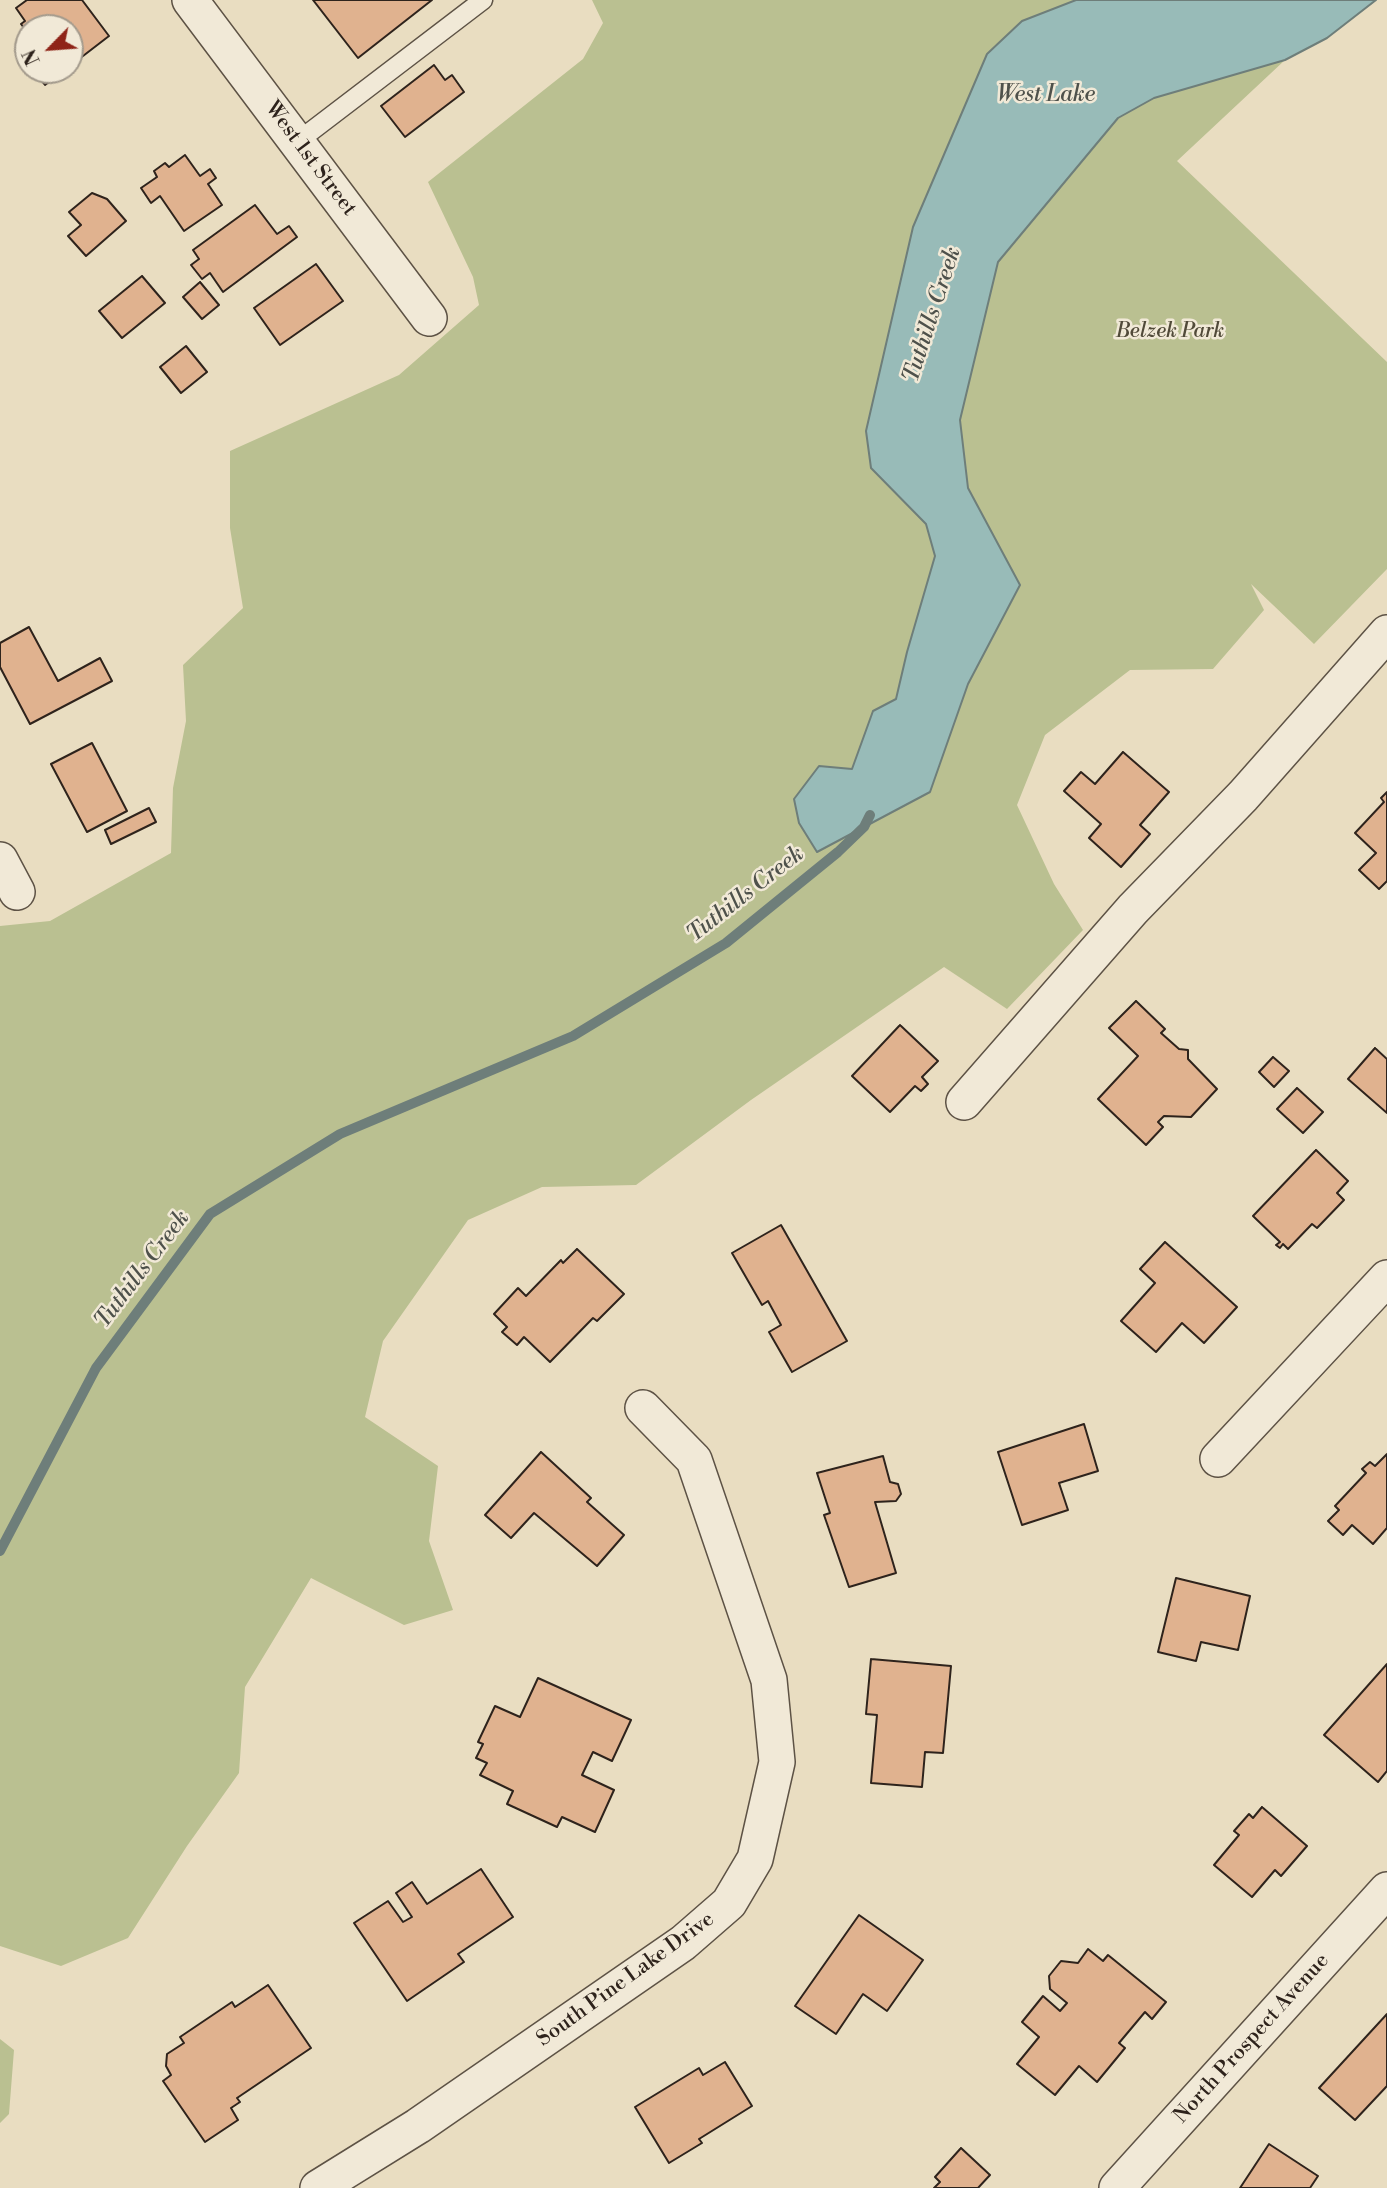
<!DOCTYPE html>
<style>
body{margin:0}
#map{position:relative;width:1387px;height:2188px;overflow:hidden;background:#e9ddc1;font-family:"Libre Bodoni",serif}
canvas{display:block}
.north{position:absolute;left:14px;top:14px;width:70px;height:70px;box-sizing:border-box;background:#f1e9d7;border:2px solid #a39a8c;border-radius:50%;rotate:245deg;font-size:19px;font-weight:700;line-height:28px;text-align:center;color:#2e231c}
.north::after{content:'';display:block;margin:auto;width:24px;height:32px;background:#8f2418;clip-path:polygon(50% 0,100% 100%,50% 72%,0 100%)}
</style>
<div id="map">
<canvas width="1387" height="2188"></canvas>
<div class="north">N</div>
</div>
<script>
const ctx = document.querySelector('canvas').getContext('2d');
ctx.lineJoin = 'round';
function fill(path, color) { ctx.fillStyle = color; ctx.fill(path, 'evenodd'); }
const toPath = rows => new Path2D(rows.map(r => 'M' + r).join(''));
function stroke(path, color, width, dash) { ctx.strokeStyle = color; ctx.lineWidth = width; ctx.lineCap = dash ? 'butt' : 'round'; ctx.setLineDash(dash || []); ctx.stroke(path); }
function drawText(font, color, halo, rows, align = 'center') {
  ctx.font = font + ' "Libre Bodoni",serif'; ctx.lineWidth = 5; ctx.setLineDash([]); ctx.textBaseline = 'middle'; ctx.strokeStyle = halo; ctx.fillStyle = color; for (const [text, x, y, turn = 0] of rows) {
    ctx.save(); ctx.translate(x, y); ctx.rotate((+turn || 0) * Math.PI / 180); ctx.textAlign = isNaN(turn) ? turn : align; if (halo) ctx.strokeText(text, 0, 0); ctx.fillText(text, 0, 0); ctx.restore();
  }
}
const green = toPath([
 [592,0,1076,0,1022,21,871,468,926,524,935,556,907,651,896,699,873,712,852,769,799,823,817,852,930,792,968,684,1020,586,968,488,960,420,998,262,1118,118,1154,98,1285,60,1177,161,1387,362,1387,569,1314,644,1251,584,1264,610,1213,669,1130,670,1045,735,1017,805,1054,884,1083,930,1007,1009,944,967,751,1100,636,1185,542,1187,468,1220,383,1341,365,1417,438,1466,429,1541,453,1610,404,1625,311,1578,245,1687,239,1773,187,1846,128,1938,61,1966,0,1946,0,926,50,921,171,853,173,788,186,721,183,665,243,608,230,528,230,451,399,375,479,305,473,277,428,182,583,59,603,23],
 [0,2039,14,2050,9,2114,0,2123]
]);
const water = toPath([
 [1076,0,1376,0,1327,38,1285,60,1154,98,1118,118,998,262,960,420,968,488,1020,585,968,684,930,792,817,852,799,823,794,799,819,766,852,769,873,711,896,699,907,652,935,556,926,524,871,468,866,431,913,227,987,54,1022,21,1076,0]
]);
const stream = toPath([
 [0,1551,96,1368,210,1214,340,1134,573,1036,726,943,838,852,864,827,870,815]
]);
const building = toPath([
 [27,0,82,0,109,36,70,66,70,28,28,28,27,32,21,24,25,21,16,8,27,0],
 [313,0,432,0,358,58,313,0],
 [434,65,445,80,452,75,464,92,405,137,381,106,434,65],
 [33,70,65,70,45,85,33,70],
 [185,155,200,176,210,169,216,178,208,184,222,205,184,231,160,196,151,203,141,188,157,177,154,171,165,163,169,167,185,155],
 [92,193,107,199,126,221,86,256,68,236,81,225,69,212,92,193],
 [255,205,277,234,289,226,297,237,223,292,210,273,202,279,191,265,199,259,193,250,255,205],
 [316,264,343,301,280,345,254,308,316,264],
 [142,276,165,303,122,338,99,311,142,276],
 [200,282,219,305,202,319,183,297,200,282],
 [186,346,207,372,181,393,160,367,186,346],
 [29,627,58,681,100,658,112,681,30,724,0,667,0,643,29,627],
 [92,743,127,811,87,832,51,764,92,743],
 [1123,752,1169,792,1140,825,1150,834,1121,867,1089,838,1101,824,1064,791,1081,772,1095,784,1123,752],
 [1387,792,1387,881,1379,889,1359,870,1376,853,1355,833,1384,802,1381,798,1387,792],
 [149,808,156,822,111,844,105,830,149,808],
 [1136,1001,1165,1029,1161,1033,1179,1049,1188,1050,1188,1059,1217,1089,1191,1117,1164,1116,1158,1122,1163,1127,1146,1145,1098,1099,1138,1056,1109,1028,1136,1001],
 [900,1025,938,1061,922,1077,928,1084,921,1091,915,1086,890,1112,852,1076,900,1025],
 [1375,1048,1387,1059,1387,1113,1348,1079,1375,1048],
 [1273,1057,1289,1071,1274,1087,1259,1072,1273,1057],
 [1297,1088,1323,1112,1303,1133,1277,1109,1297,1088],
 [1316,1150,1348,1181,1337,1193,1344,1200,1317,1228,1312,1224,1288,1249,1283,1244,1280,1248,1276,1245,1280,1242,1253,1216,1316,1150],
 [781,1225,847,1341,792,1372,769,1332,781,1325,768,1301,762,1305,732,1253,781,1225],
 [1165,1242,1237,1307,1204,1343,1182,1323,1156,1352,1121,1321,1155,1283,1140,1269,1165,1242],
 [577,1249,624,1294,597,1321,593,1318,550,1362,524,1337,517,1345,502,1332,507,1327,494,1314,518,1288,526,1296,561,1260,563,1263,577,1249],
 [1084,1424,1098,1471,1059,1483,1068,1510,1022,1525,998,1452,1084,1424],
 [541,1452,591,1498,587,1502,624,1535,597,1566,534,1513,511,1538,485,1515,541,1452],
 [1387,1454,1387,1528,1373,1544,1352,1525,1343,1535,1328,1521,1339,1510,1335,1506,1366,1473,1362,1469,1370,1462,1375,1466,1387,1454],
 [883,1456,890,1482,898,1484,901,1494,896,1501,875,1502,896,1573,849,1587,824,1515,830,1513,817,1473,883,1456],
 [1176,1578,1250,1596,1238,1650,1201,1642,1196,1661,1158,1652,1176,1578],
 [871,1659,951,1666,943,1753,925,1752,922,1787,871,1783,877,1715,866,1714,871,1659],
 [1387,1664,1387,1771,1378,1782,1324,1735,1387,1664],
 [538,1678,631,1720,612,1761,593,1752,582,1775,614,1790,595,1832,562,1817,557,1827,507,1804,513,1791,480,1775,487,1763,476,1758,483,1744,478,1742,495,1706,520,1717,538,1678],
 [1262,1807,1307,1846,1281,1876,1275,1870,1252,1897,1214,1865,1239,1835,1234,1831,1249,1814,1253,1818,1262,1807],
 [481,1869,513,1917,458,1954,464,1962,407,2001,354,1923,388,1901,403,1922,412,1917,396,1893,412,1882,427,1904,481,1869],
 [859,1915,923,1960,887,2011,863,1994,836,2034,795,2006,859,1915],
 [1088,1949,1103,1961,1108,1955,1166,2002,1152,2019,1145,2012,1119,2043,1125,2048,1097,2082,1079,2066,1055,2095,1017,2064,1039,2037,1022,2022,1043,1996,1060,2011,1067,2003,1050,1989,1049,1976,1061,1961,1078,1963,1088,1949],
 [268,1985,311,2048,237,2098,240,2102,231,2108,238,2120,205,2142,163,2081,171,2075,166,2066,167,2054,184,2043,180,2037,232,2002,235,2007,268,1985],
 [1387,2014,1387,2086,1355,2120,1319,2088,1387,2014],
 [725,2062,752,2106,699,2139,702,2143,669,2163,635,2107,699,2068,703,2075,725,2062],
 [1269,2144,1318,2176,1310,2188,1240,2188,1269,2144],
 [961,2148,990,2175,978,2188,934,2188,940,2182,935,2177,961,2148]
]);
const service = toPath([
 [297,142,483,0]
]);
const minor = toPath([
 [190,0,429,318],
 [0,860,17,892],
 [964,1102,1133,909,1243,796,1387,633],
 [1218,1459,1387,1278],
 [318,2188,418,2126,683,1943,729,1903,755,1859,777,1762,769,1680,694,1460,643,1408],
 [1117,2188,1387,1890]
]);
const streetNames = [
 ["West 1st Street",310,159,53],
 ["South Pine Lake Drive",626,1980,-36],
 ["North Prospect Avenue",1252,2039,-48]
];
const parkNames = [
 ["Belzek Park",1170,332]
];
const waterNames = [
 ["West Lake",1046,95],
 ["Tuthills Creek",933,315,-72],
 ["Tuthills Creek",746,895,-38],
 ["Tuthills Creek",143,1270,-53]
];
fill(green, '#bac091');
fill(water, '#98bbb8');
stroke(water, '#6e7e7a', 2);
stroke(stream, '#6e7e7a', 10);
fill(building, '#e0b28f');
stroke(building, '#2e231c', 2);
stroke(service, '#5d5245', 21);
stroke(minor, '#5d5245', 38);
stroke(service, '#f1e9d7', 18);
stroke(minor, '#f1e9d7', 35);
drawText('21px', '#2e231c', '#f1e9d7', streetNames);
drawText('italic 21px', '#514a39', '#f1e9d7', parkNames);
drawText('italic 23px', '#4e514b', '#f1e9d7', waterNames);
</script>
